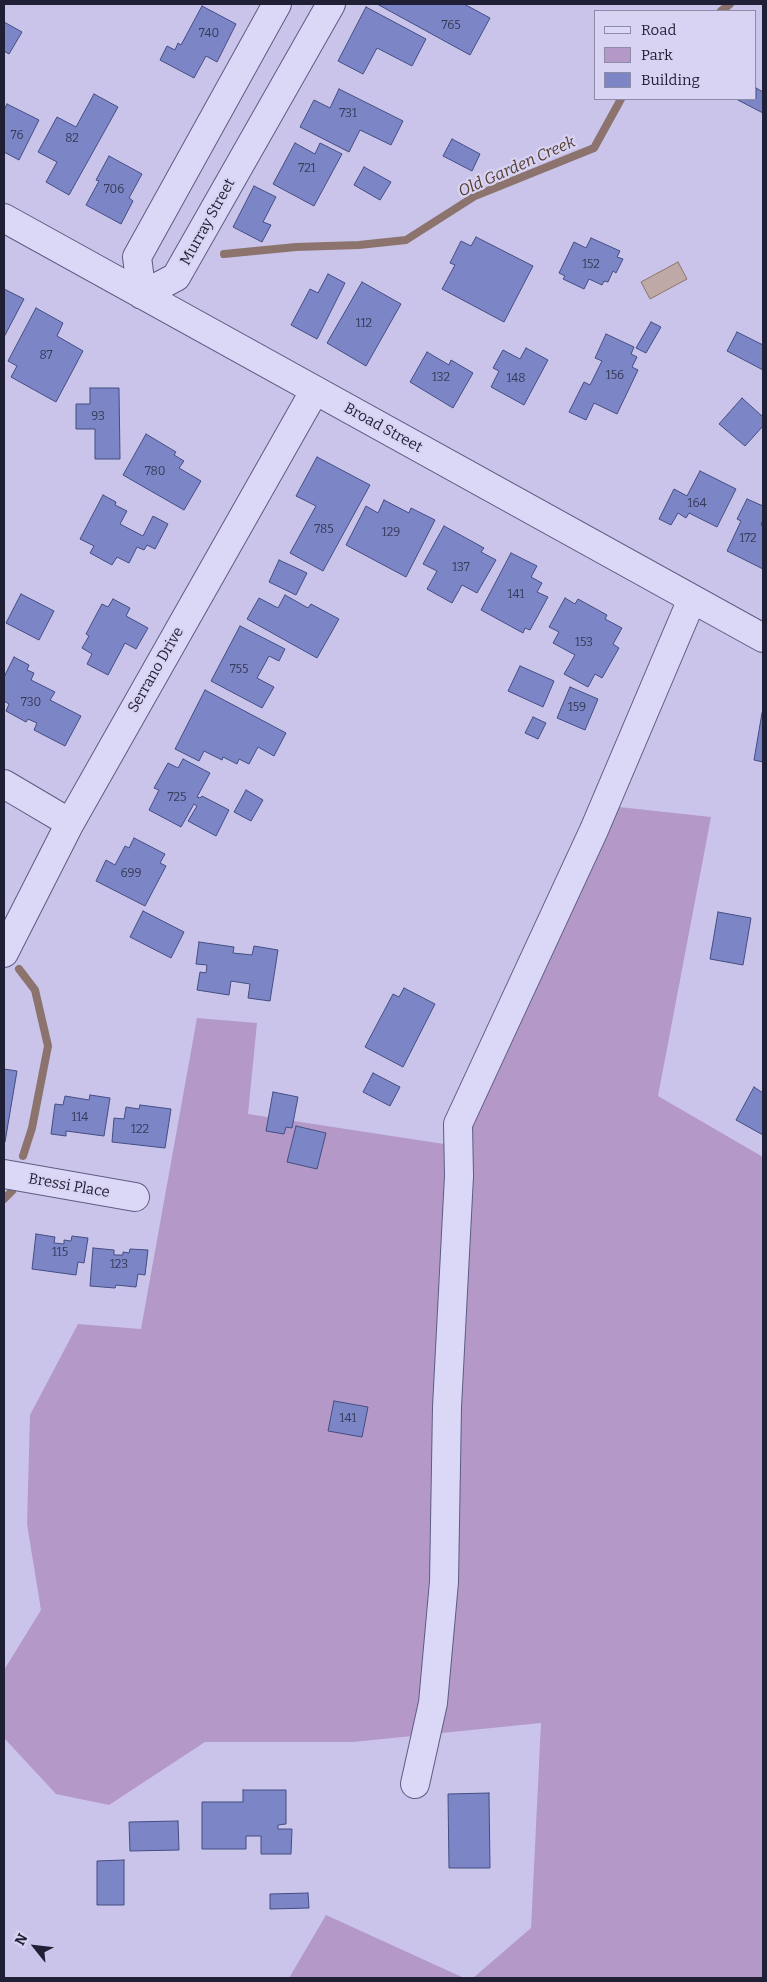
<!DOCTYPE html>
<style>
body{margin:0}
#map{position:relative;width:767px;height:1982px;overflow:hidden;background:#cac4eb;font-family:Bitter,serif}
canvas{display:block}
.frame{position:absolute;inset:0;border:5px solid #1f2035;pointer-events:none}
.legend{position:absolute;left:594px;top:10px;width:162px;height:90px;box-sizing:border-box;background:#d8d3f3;border:1px solid #8e8ba7;margin:0;padding:6px 9px;list-style:none;font-size:15px;color:#1f2035}
.legend li{display:flex;align-items:center;gap:10px;height:25px}
.legend b{width:25px;border:1px solid #8e8ba7}
.north{position:absolute;left:10px;top:1922px;width:50px;height:50px;-webkit-text-stroke:4px #d8d3f3;paint-order:stroke;rotate:299deg;font-size:14px;font-weight:700;line-height:20px;text-align:center;color:#1f2035}
.north::after{content:'';display:block;margin:auto;width:18px;height:22px;background:#1f2035;clip-path:polygon(50% 0,100% 100%,50% 72%,0 100%)}
</style>
<div id="map">
<canvas width="767" height="1982"></canvas>
<div class="frame"></div>
<ul class="legend">
<li><b style="height:6px;background:#dbd7f6"></b>Road</li>
<li><b style="height:14px;background:#b499c8"></b>Park</li>
<li><b style="height:14px;background:#7c86c6"></b>Building</li>
</ul>
<div class="north">N</div>
</div>
<script>
const ctx = document.querySelector('canvas').getContext('2d');
ctx.lineJoin = 'round';
function fill(path, color) { ctx.fillStyle = color; ctx.fill(path, 'evenodd'); }
const toPath = rows => new Path2D(rows.map(r => 'M' + r).join(''));
function stroke(path, color, width, dash) { ctx.strokeStyle = color; ctx.lineWidth = width; ctx.lineCap = dash ? 'butt' : 'round'; ctx.setLineDash(dash || []); ctx.stroke(path); }
function drawText(font, color, halo, rows, align = 'center') {
  ctx.font = font + ' Bitter,serif'; ctx.lineWidth = 4.5; ctx.setLineDash([]); ctx.textBaseline = 'middle'; ctx.strokeStyle = halo; ctx.fillStyle = color; for (const [text, x, y, turn = 0] of rows) {
    ctx.save(); ctx.translate(x, y); ctx.rotate((+turn || 0) * Math.PI / 180); ctx.textAlign = isNaN(turn) ? turn : align; if (halo) ctx.strokeText(text, 0, 0); ctx.fillText(text, 0, 0); ctx.restore();
  }
}
const green = toPath([
 [610,806,711,817,658,1096,763,1157,763,1978,473,1978,531,1928,541,1723,353,1742,205,1742,109,1805,56,1794,4,1738,4,1670,41,1610,27,1524,30,1415,78,1324,141,1329,197,1018,257,1023,248,1114,444,1144],
 [326,1915,464,1978,289,1978]
]);
const water = toPath([
 [678,262,687,279,650,299,641,282,678,262]
]);
const stream = toPath([
 [721,11,730,4],
 [224,254,296,247,359,245,406,240,475,196,594,148,621,99],
 [19,969,35,990,48,1046,32,1128,23,1156],
 [4,1199,12,1191]
]);
const building = toPath([
 [377,4,464,4,490,18,470,55,377,4],
 [202,6,236,24,217,62,206,56,194,78,160,60,167,46,175,50,178,43,181,45,202,6],
 [366,7,426,39,412,66,377,48,363,74,338,61,366,7],
 [4,22,22,32,9,54,4,51,4,22],
 [756,88,763,92,763,113,736,99,756,99,756,88],
 [339,89,403,121,391,145,360,130,349,152,300,127,314,100,330,108,339,89],
 [94,94,118,107,69,195,46,182,57,162,38,152,57,117,76,127,94,94],
 [7,104,39,120,19,160,4,152,4,110,7,104],
 [452,139,480,154,472,171,443,156,452,139],
 [295,143,315,154,320,143,342,154,314,206,273,184,295,143],
 [109,156,142,174,129,198,133,201,121,224,86,205,99,181,96,180,109,156],
 [364,167,391,182,380,200,354,185,364,167],
 [254,186,276,197,263,222,271,225,262,242,233,227,254,186],
 [476,237,533,266,504,322,442,289,455,265,450,263,461,241,471,246,476,237],
 [591,238,620,251,617,257,623,259,616,273,613,271,608,282,604,281,602,285,589,279,584,289,563,279,565,276,559,273,574,242,586,248,591,238],
 [328,274,345,283,317,339,291,325,310,289,318,293,328,274],
 [362,282,401,304,366,366,327,343,362,282],
 [4,289,24,299,4,337,4,289],
 [36,308,63,323,57,336,83,351,56,402,11,377,17,366,8,361,36,308],
 [651,322,661,327,646,353,636,348,651,322],
 [737,332,763,345,763,370,727,351,737,332],
 [606,334,634,347,631,354,637,357,632,367,638,370,617,414,594,403,586,420,569,412,584,382,590,385,602,361,595,358,606,334],
 [526,348,548,360,524,405,491,387,499,371,493,368,503,350,520,359,526,348],
 [427,352,449,365,451,360,473,373,453,408,410,382,427,352],
 [90,388,119,388,120,459,95,459,95,429,76,429,76,404,90,404,90,388],
 [742,398,763,417,763,426,745,446,719,424,742,398],
 [146,434,176,452,174,455,184,461,179,468,201,481,184,510,123,475,146,434],
 [317,457,370,485,323,571,290,553,316,506,296,496,317,457],
 [700,471,736,489,717,527,689,513,686,518,678,513,671,525,659,519,674,489,687,496,700,471],
 [103,495,116,502,115,505,127,511,120,524,143,536,153,516,168,524,155,549,147,545,144,550,137,547,129,563,117,557,112,565,90,553,94,546,80,539,103,495],
 [747,499,763,506,763,519,761,525,763,526,763,569,727,551,741,521,737,519,747,499],
 [384,500,409,513,411,508,435,520,406,577,346,545,366,506,378,513,384,500],
 [444,526,484,548,481,552,496,560,477,593,462,585,452,603,427,589,437,571,423,564,444,526],
 [511,553,537,566,531,577,542,583,537,592,548,597,530,630,525,628,523,633,481,610,511,553],
 [279,560,307,573,296,595,269,582,279,560],
 [21,594,54,611,39,640,6,623,21,594],
 [285,595,308,608,311,604,339,619,317,658,247,619,259,598,278,608,285,595],
 [565,598,575,604,578,599,607,615,605,619,622,628,613,644,619,648,602,678,595,674,588,687,564,674,575,655,553,643,559,632,549,627,565,598],
 [113,599,130,608,126,616,148,628,136,649,125,643,108,675,87,664,92,654,82,648,89,636,86,634,102,604,108,607,113,599],
 [240,626,285,649,279,661,269,656,257,678,274,687,262,708,211,681,240,626],
 [14,657,29,665,27,670,34,673,31,680,55,692,50,700,81,716,65,746,34,730,37,723,28,719,26,722,6,711,9,704,4,701,4,677,14,657],
 [520,666,554,681,543,707,508,691,520,666],
 [570,687,598,699,585,730,557,718,570,687],
 [205,690,286,733,274,756,258,747,249,764,239,759,237,764,223,757,222,760,204,751,199,761,175,749,205,690],
 [762,713,763,713,763,762,754,760,762,713],
 [533,717,546,723,538,739,525,733,533,717],
 [183,759,210,773,197,797,200,798,202,796,229,810,216,836,188,821,197,806,194,804,181,827,149,810,159,790,154,788,168,763,178,768,183,759],
 [246,790,263,800,251,821,234,812,246,790],
 [134,838,165,854,160,863,166,866,145,906,96,881,106,860,115,865,125,846,129,848,134,838],
 [143,911,184,932,171,958,130,937,143,911],
 [718,912,751,918,743,965,710,959,718,912],
 [199,942,234,947,233,953,252,955,254,946,278,950,270,1001,248,998,250,984,231,981,229,995,197,990,200,972,206,973,207,965,196,964,199,942],
 [404,988,435,1004,403,1067,365,1047,393,994,399,997,404,988],
 [4,1069,17,1071,5,1142,4,1142,4,1069],
 [373,1073,400,1087,390,1106,363,1092,373,1073],
 [754,1087,763,1093,763,1135,736,1120,754,1087],
 [273,1092,298,1097,292,1128,286,1127,284,1134,266,1131,273,1092],
 [90,1095,110,1098,104,1136,66,1131,66,1136,51,1134,55,1104,63,1105,65,1096,89,1100,90,1095],
 [140,1105,171,1109,165,1148,112,1142,114,1118,124,1119,126,1107,139,1109,140,1105],
 [296,1126,326,1133,317,1169,287,1162,296,1126],
 [36,1234,55,1237,54,1243,64,1244,64,1240,71,1241,72,1236,88,1238,84,1263,78,1262,76,1275,32,1269,36,1234],
 [93,1248,114,1250,114,1255,123,1255,123,1252,129,1253,130,1249,148,1250,145,1275,138,1274,136,1287,116,1285,115,1288,90,1286,93,1248],
 [334,1401,368,1407,362,1437,328,1431,334,1401],
 [243,1790,286,1790,286,1824,278,1825,278,1829,292,1829,291,1854,261,1854,261,1836,246,1836,246,1849,202,1849,202,1802,243,1802,243,1790],
 [489,1793,490,1868,449,1868,448,1794,489,1793],
 [178,1821,179,1850,130,1851,129,1822,178,1821],
 [124,1860,124,1905,97,1905,97,1861,124,1860],
 [308,1893,309,1908,270,1909,270,1894,308,1893]
]);
const minor = toPath([
 [277,4,137,257,142,295,176,277,331,4],
 [4,218,763,638],
 [4,784,70,823],
 [4,953,70,823,315,390],
 [4,1174,135,1197],
 [415,1784,433,1703,444,1582,447,1407,459,1176,458,1124,594,830,692,599]
]);
const numberNames = [
 ["765",451,26],
 ["740",209,34],
 ["731",348,114],
 ["76",17,136],
 ["82",72,139],
 ["721",307,169],
 ["706",114,190],
 ["152",591,265],
 ["112",364,324],
 ["87",46,356],
 ["156",615,376],
 ["132",441,378],
 ["148",516,379],
 ["93",98,417],
 ["780",155,472],
 ["164",697,504],
 ["785",324,530],
 ["129",391,533],
 ["172",748,539],
 ["137",461,568],
 ["141",516,595],
 ["153",584,643],
 ["755",239,670],
 ["730",31,703],
 ["159",577,708],
 ["725",177,798],
 ["699",131,874],
 ["114",80,1118],
 ["122",140,1130],
 ["115",60,1253],
 ["123",119,1265],
 ["141",348,1419]
];
const streetNames = [
 ["Murray Street",208,222,-61],
 ["Broad Street",383,428,29],
 ["Serrano Drive",156,670,-60],
 ["Bressi Place",69,1186,10]
];
const waterNames = [
 ["Old Garden Creek",517,167,-24]
];
fill(green, '#b499c8');
fill(water, '#bea9a6');
stroke(water, '#8c736d', 1);
stroke(stream, '#8c736d', 8);
fill(building, '#7c86c6');
stroke(building, '#434d82', 1);
stroke(minor, '#5c5c84', 30);
stroke(minor, '#dbd7f6', 28);
drawText('12px', '#363a59', null, numberNames);
drawText('15px', '#1f2035', '#d8d3f3', streetNames);
drawText('italic 16px', '#543d2f', '#d8d3f3', waterNames);
</script>
